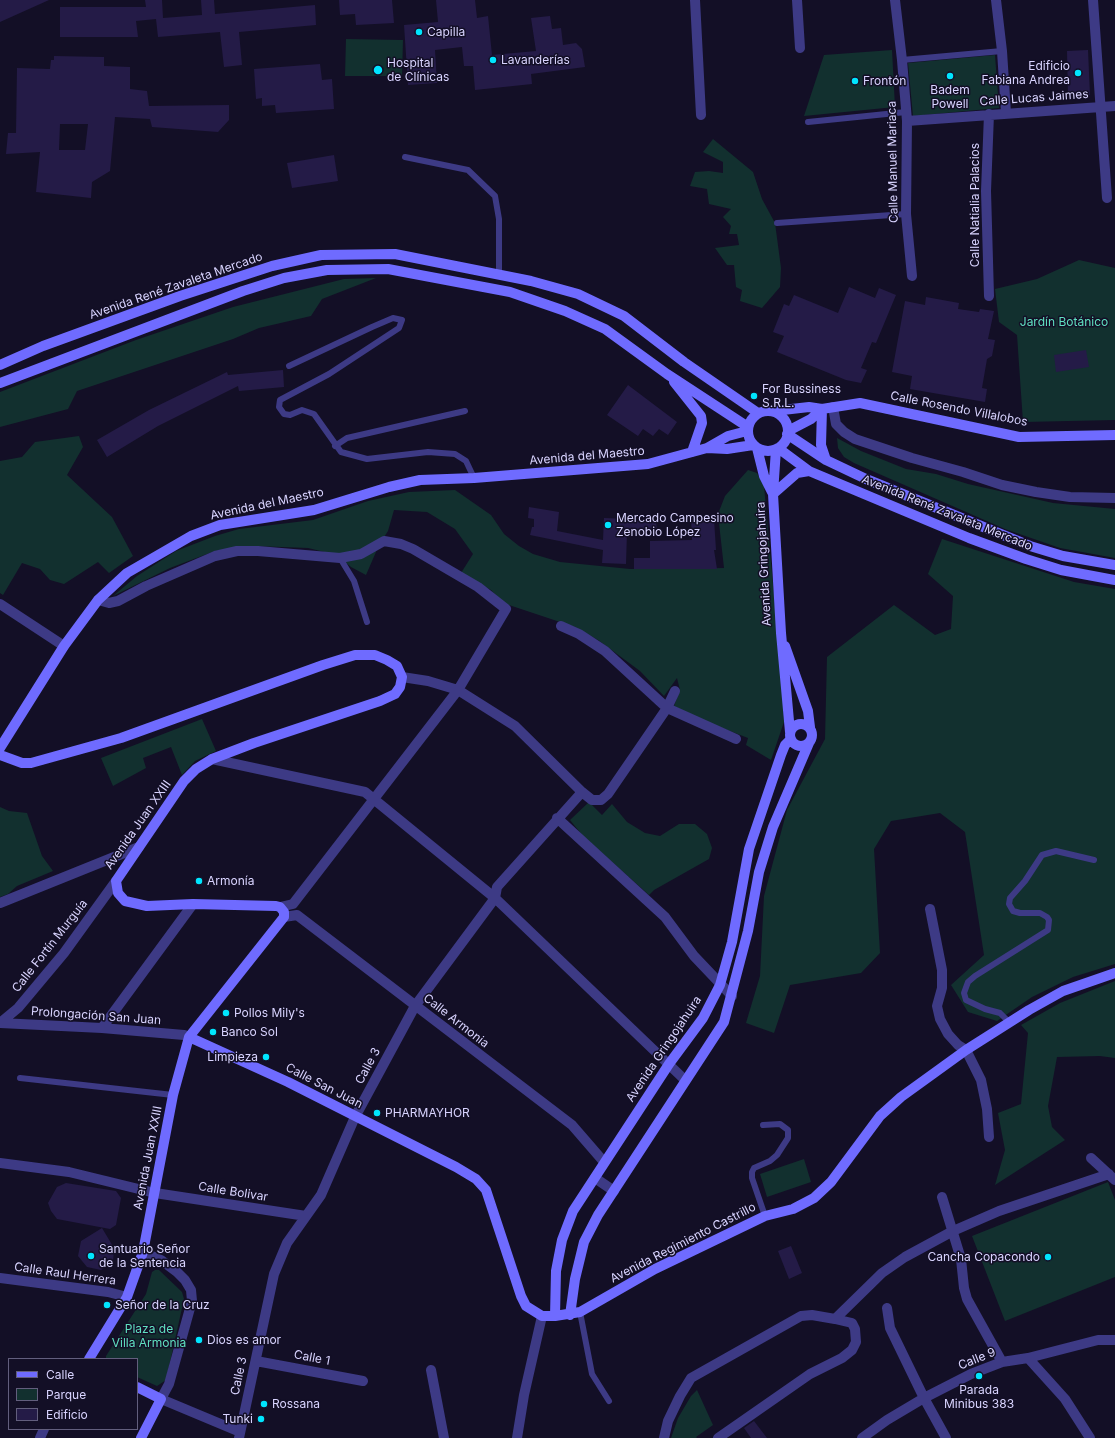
<!DOCTYPE html>
<meta charset="utf-8">
<style>
body{margin:0}
#map{position:relative;width:1115px;height:1438px;overflow:hidden;background:#130f26;font-family:Inter,sans-serif}
canvas{display:block}
.legend{position:absolute;left:8px;top:1358px;width:130px;height:72px;box-sizing:border-box;background:#130f26;border:1px solid #625e7d;margin:0;padding:5px 7px;list-style:none;font-size:12px;color:#d9d4ff}
.legend li{display:flex;align-items:center;gap:8px;height:20px}
.legend b{width:20px;border:1px solid #625e7d}
</style>
<div id="map">
<canvas width="1115" height="1438"></canvas>
<ul class="legend">
<li><b style="height:5px;background:#6f6bff"></b>Calle</li>
<li><b style="height:11px;background:#12302f"></b>Parque</li>
<li><b style="height:11px;background:#241b47"></b>Edificio</li>
</ul>
</div>
<script>
const ctx = document.querySelector('canvas').getContext('2d');
ctx.lineJoin = 'round';
function fill(path, color) { ctx.fillStyle = color; ctx.fill(path, 'evenodd'); }
const toPath = rows => new Path2D(rows.map(r => 'M' + r).join(''));
function stroke(path, color, width, dash) { ctx.strokeStyle = color; ctx.lineWidth = width; ctx.lineCap = dash ? 'butt' : 'round'; ctx.setLineDash(dash || []); ctx.stroke(path); }
function drawText(font, color, halo, rows, align = 'center') {
  ctx.font = font + ' Inter,sans-serif'; ctx.lineWidth = 3; ctx.setLineDash([]); ctx.textBaseline = 'middle'; ctx.strokeStyle = halo; ctx.fillStyle = color; for (const [text, x, y, turn = 0] of rows) {
    ctx.save(); ctx.translate(x, y); ctx.rotate((+turn || 0) * Math.PI / 180); ctx.textAlign = isNaN(turn) ? turn : align; if (halo) ctx.strokeText(text, 0, 0); ctx.fillText(text, 0, 0); ctx.restore();
  }
}
const green = toPath([
 [346,39,403,40,402,76,345,76],
 [892,50,895,107,804,116,824,55],
 [995,55,999,108,913,116,908,63],
 [713,139,753,172,762,199,775,223,781,268,780,287,762,308,740,301,742,290,736,287,734,265,727,265,715,248,739,245,737,234,729,234,731,226,723,217,731,209,709,204,707,189,690,186,695,172,709,171,723,173,723,162,703,152],
 [1079,260,1115,268,1115,420,1023,422,1017,335,999,322,995,289,1037,279],
 [376,278,322,299,311,316,259,328,233,339,77,391,68,409,0,427,0,392,136,340,233,307,344,279],
 [79,436,83,447,67,475,112,517,133,556,109,573,98,562,64,584,50,580,40,569,22,563,3,595,0,593,0,461,22,457,35,442],
 [837,438,861,451,906,469,936,474,968,484,1053,503,1115,509,1115,558,1060,548,1005,529,854,463,844,457,838,448],
 [748,470,757,473,764,486,782,683,784,722,771,760,746,745,748,738,704,721,674,706,680,690,677,678,664,696,640,671,598,640,575,627,503,603,491,590,461,573,473,554,455,529,427,512,394,510,388,531,379,545,366,575,351,567,337,555,308,548,254,546,215,551,170,568,113,596,137,576,176,551,215,536,239,529,313,520,368,501,409,492,455,490,491,515,504,534,519,546,533,554,560,562,630,569,724,568,718,514,725,496],
 [942,539,1074,582,1115,589,1115,964,1073,977,1032,997,997,1021,968,1012,951,985,984,955,965,832,940,813,891,821,874,849,880,953,861,973,790,985,774,1033,746,1023,760,976,764,896,787,810,825,739,827,657,894,605,935,635,951,629,953,596,928,574],
 [202,719,216,751,195,761,182,775,171,747,143,758,146,768,113,786,101,758],
 [589,802,602,815,612,804,627,822,645,833,660,836,679,824,695,824,707,834,712,848,709,859,654,890,649,895,583,836,570,820],
 [0,807,9,811,27,813,42,856,53,871,17,886,8,894,0,897],
 [1115,981,1115,1058,1100,1056,1057,1057,1048,1106,1052,1127,1065,1140,995,1185,1005,1150,998,1113,1021,1104,1028,1033,1021,1025,1060,1003],
 [804,1159,811,1182,767,1197,760,1174],
 [1108,1182,1115,1200,1115,1277,1005,1321,972,1236],
 [155,1270,159,1270,182,1292,184,1299,166,1380,157,1386,137,1377,137,1359,106,1359,106,1356,146,1294,152,1272],
 [697,1390,713,1425,696,1437,697,1438,671,1438,678,1418,691,1396]
]);
const building = toPath([
 [0,0,49,0,0,22],
 [145,0,162,0,163,18,202,15,201,0,214,0,215,14,315,5,316,25,239,32,242,65,224,67,220,32,158,37,156,19,136,21,138,37,60,37,60,7,146,7],
 [339,0,392,0,394,23,356,25,355,14,340,15],
 [436,0,475,0,477,18,488,16,492,55,536,51,531,18,550,16,552,29,561,28,563,45,576,43,582,49,585,67,531,74,532,84,475,90,473,66,464,66,462,47,435,50,437,83,408,85,404,25,438,22],
 [1088,50,1090,95,1068,96,1067,51],
 [54,56,104,57,104,66,130,67,130,89,147,91,149,106,229,105,229,120,218,132,152,127,150,119,115,117,110,171,92,182,91,198,36,192,40,152,6,154,8,133,16,133,17,68,50,69,51,60,54,60],
 [60,124,88,124,85,150,59,150],
 [320,64,322,80,332,79,334,109,276,113,275,105,262,106,262,98,256,99,254,69],
 [334,155,338,181,292,188,287,163],
 [849,287,875,298,879,288,896,295,876,343,872,342,861,368,867,370,861,383,846,380,777,352,784,336,773,332,784,304,789,306,794,295,838,313],
 [926,297,959,303,958,309,979,312,980,309,994,311,988,339,995,340,992,356,987,359,982,388,987,389,985,402,910,389,912,376,892,372,905,301,925,305],
 [1086,350,1089,367,1056,372,1054,355],
 [283,370,284,387,239,391,238,386,158,426,107,457,97,440,149,410,227,372,228,375],
 [628,385,677,422,668,435,659,429,653,436,643,429,638,436,607,415],
 [529,507,559,512,557,531,603,540,604,518,628,519,628,521,656,521,657,531,627,532,626,564,602,563,603,550,530,535,532,527,534,527,534,519,528,518],
 [691,519,714,519,716,550,714,550,717,569,634,569,634,558,650,558,650,541,692,540],
 [66,1183,116,1191,121,1198,116,1225,110,1229,57,1219,51,1211,48,1203,57,1187],
 [102,1228,114,1248,113,1262,101,1270,87,1267,78,1256,81,1241],
 [791,1246,802,1273,789,1279,778,1251],
 [754,1421,767,1438,751,1438,744,1428]
]);
const lane = toPath([
 [902,60,1002,51],
 [808,122,906,112],
 [405,157,468,170,495,196,499,219,499,274],
 [777,223,906,214],
 [289,366,372,327,393,318,402,320,399,328,329,374,280,400,279,407,284,414,290,415,302,410,314,414,341,452,367,459,428,452,455,454,466,461,474,478],
 [335,446,347,438,465,411],
 [340,558,354,581,367,622],
 [1010,1023,1000,1013,985,1009,966,1000,964,993,968,982,975,976,1048,930,1049,920,1047,917,1040,913,1020,913,1013,911,1009,904,1010,898,1025,881,1042,855,1056,851,1094,860],
 [20,1078,173,1095],
 [763,1125,780,1124,788,1130,788,1138,777,1155,770,1161,754,1168,752,1172,752,1178,765,1216],
 [580,1312,592,1374,609,1401]
]);
const street = toPath([
 [695,0,701,115],
 [797,0,800,48],
 [895,0,902,60,907,121,906,214,912,276],
 [996,0,1002,51,1006,113],
 [1093,0,1107,198],
 [907,121,1115,106],
 [989,296,986,191,989,114],
 [833,407,836,424,844,432,855,439,912,458,963,472,1002,485,1036,492,1070,497,1115,498],
 [98,600,109,603,118,601,146,586,215,556,237,551,258,551,340,558,361,554,384,541,401,544,413,549,478,587,506,609,458,690,293,904,280,907],
 [0,604,64,646],
 [561,626,579,634,605,651,667,708,736,739],
 [402,677,428,681,458,690,515,726,582,792,592,800,601,800,608,794,667,708,675,691],
 [212,759,365,792,495,898,685,1080],
 [557,818,665,917,694,956,732,996],
 [0,903,139,847],
 [930,909,942,970,942,988,937,1006,940,1019,948,1034,958,1045,966,1050,981,1080,987,1109,989,1137],
 [284,917,297,915,572,1125,604,1162],
 [0,1023,102,1028,184,1035,189,1037],
 [0,1023,18,1008,64,953,116,881],
 [102,1028,193,904],
 [1091,1158,1115,1180],
 [0,1163,69,1172,155,1193,306,1216],
 [595,1178,614,1191],
 [942,1197,961,1259,964,1288,967,1299,1002,1362],
 [143,1252,161,1260,177,1272,185,1280,191,1290,192,1301,169,1384,161,1399,240,1432],
 [0,1278,108,1292,127,1297],
 [887,1308,890,1328,924,1398,946,1438],
 [1028,1358,1065,1399,1090,1438],
 [256,1361,363,1381],
 [431,1370,444,1438],
 [40,1438,44,1429],
 [239,1438,274,1274,287,1243,321,1195,355,1117,415,1006,495,898,497,887,582,792],
 [517,1438,524,1395,542,1316],
 [664,1438,668,1421,680,1396,691,1378,801,1316,812,1315,835,1319,882,1273,905,1257,953,1231,999,1211,1109,1174],
 [718,1438,810,1374,842,1358,852,1350,856,1342,855,1329,852,1323,835,1319],
 [862,1438,887,1420,924,1398,971,1374,1002,1362,1028,1358,1098,1340,1115,1340]
]);
const secondary = toPath([
 [0,365,43,346,180,296,272,266,321,255,395,254,531,281,578,294,624,316,684,362,758,413],
 [674,382,701,416,702,423,692,452],
 [0,383,243,291,284,278,327,270,388,269,510,292,565,311,605,329,667,374,748,427],
 [822,409,821,445,826,460],
 '748 431a20 20 0 1 1 40 0a20 20 0 1 1-40 0Z',
 [774,411,809,407,822,409,860,403,1019,437,1115,435],
 [788,431,811,419,822,409],
 [787,434,826,460,866,479,1030,546,1063,556,1115,565],
 [707,448,727,449,753,445],
 [757,448,764,476,772,492],
 [778,448,809,471,969,538,1026,559,1061,570,1115,580],
 [776,449,773,494,781,633,790,732],
 [773,494,797,473,809,471],
 [785,646,808,711,810,727],
 '790 735a11 11 0 1 1 22 0a11 11 0 1 1-22 0Z',
 [0,748,64,646,98,600,127,573,191,536,220,525,314,510,389,487,420,480,474,478,648,464,707,448,728,436,747,431],
 [0,755,22,763,31,763,121,738,323,665,355,655,375,655,387,660,397,666,402,677,400,687,395,694,380,701,254,743,212,759,196,769,184,781,116,881,118,893,125,901,147,906,193,904,276,906,280,907,284,912,284,917,189,1037,173,1095,143,1252,127,1297,89,1359],
 [189,1037,288,1082,456,1167,476,1179,486,1190,521,1296,526,1306,542,1316,555,1316,580,1312,655,1269,765,1216,793,1209,814,1198,831,1182,880,1116,901,1097,966,1050,1029,1010,1063,991,1115,973],
 [570,1315,575,1279,584,1242,598,1215,724,1022,748,931,759,872,773,827,809,743],
 [555,1316,556,1271,562,1240,573,1211,669,1064,703,1018,720,985,732,942,749,849,781,755,785,745,791,739],
 [137,1387,161,1399,141,1438]
]);
const markers = [
 [419,32,4,"#00e5ff"],
 [493,60,4,"#00e5ff"],
 [378,70,5,"#00e5ff"],
 [1078,73,4,"#00e5ff"],
 [950,76,4,"#00e5ff"],
 [855,81,4,"#00e5ff"],
 [754,396,4,"#00e5ff"],
 [608,525,4,"#00e5ff"],
 [199,881,4,"#00e5ff"],
 [226,1013,4,"#00e5ff"],
 [213,1032,4,"#00e5ff"],
 [266,1057,4,"#00e5ff"],
 [377,1113,4,"#00e5ff"],
 [91,1256,4,"#00e5ff"],
 [1048,1257,4,"#00e5ff"],
 [107,1305,4,"#00e5ff"],
 [199,1340,4,"#00e5ff"],
 [979,1376,4,"#00e5ff"],
 [264,1404,4,"#00e5ff"],
 [261,1419,4,"#00e5ff"]
];
const poiNames = [
 ["Capilla",427,32],
 ["Lavanderías",501,60],
 ["Hospital",387,63],
 ["de Clínicas",387,77],
 ["Edificio",1070,66,"right"],
 ["Fabiana Andrea",1070,80,"right"],
 ["Frontón",863,81],
 ["Badem",950,90,"center"],
 ["Powell",950,104,"center"],
 ["For Bussiness",762,389],
 ["S.R.L.",762,403],
 ["Mercado Campesino",616,518],
 ["Zenobio López",616,532],
 ["Armonía",207,881],
 ["Pollos Mily's",234,1013],
 ["Banco Sol",221,1032],
 ["Limpieza",258,1057,"right"],
 ["PHARMAYHOR",385,1113],
 ["Santuario Señor",99,1249],
 ["de la Sentencia",99,1263],
 ["Cancha Copacondo",1040,1257,"right"],
 ["Señor de la Cruz",115,1305],
 ["Dios es amor",207,1340],
 ["Parada",979,1390,"center"],
 ["Minibus 383",979,1404,"center"],
 ["Rossana",272,1404],
 ["Tunki",253,1419,"right"]
];
const streetNames = [
 ["Calle Lucas Jaimes",1034,98,-4],
 ["Calle Manuel Mariaca",893,162,-91],
 ["Calle Natialia Palacios",975,205,-90],
 ["Avenida René Zavaleta Mercado",176,286,-19],
 ["Calle Rosendo Villalobos",959,409,11],
 ["Avenida del Maestro",587,456,-5],
 ["Avenida del Maestro",267,504,-12],
 ["Avenida René Zavaleta Mercado",947,513,22],
 ["Avenida Gringojahuira",764,564,-93],
 ["Avenida Juan XXIII",138,825,-55],
 ["Calle Fortín Murguía",50,946,-52],
 ["Prolongación San Juan",96,1016,4],
 ["Calle Armonia",456,1021,38],
 ["Avenida Gringojahuira",664,1049,-56],
 ["Calle 3",368,1066,-62],
 ["Calle San Juan",324,1086,27],
 ["Avenida Juan XXIII",148,1158,-79],
 ["Calle Bolivar",233,1192,9],
 ["Avenida Regimiento Castrillo",683,1243,-27],
 ["Calle Raul Herrera",65,1274,8],
 ["Calle 1",312,1358,11],
 ["Calle 9",977,1359,-22],
 ["Calle 3",239,1376,-78]
];
const parkNames = [
 ["Jardín Botánico",1064,322],
 ["Plaza de",149,1329],
 ["Villa Armonia",149,1343]
];
fill(green, '#12302f');
fill(building, '#241b47');
stroke(lane, '#3d3a85', 6);
stroke(street, '#3d3a85', 10);
stroke(secondary, '#6f6bff', 10);
for (const [x, y, r, color] of markers) { const dot = new Path2D(); dot.arc(x, y, r, 0, 2 * Math.PI); ctx.fillStyle = color; ctx.fill(dot); stroke(dot, '#130f26', 1.5); }
drawText('12px', '#d9d4ff', '#130f26', poiNames, 'left');
drawText('12px', '#d9d4ff', '#130f26', streetNames);
drawText('12px', '#5fe0c0', '#130f26', parkNames);
</script>
